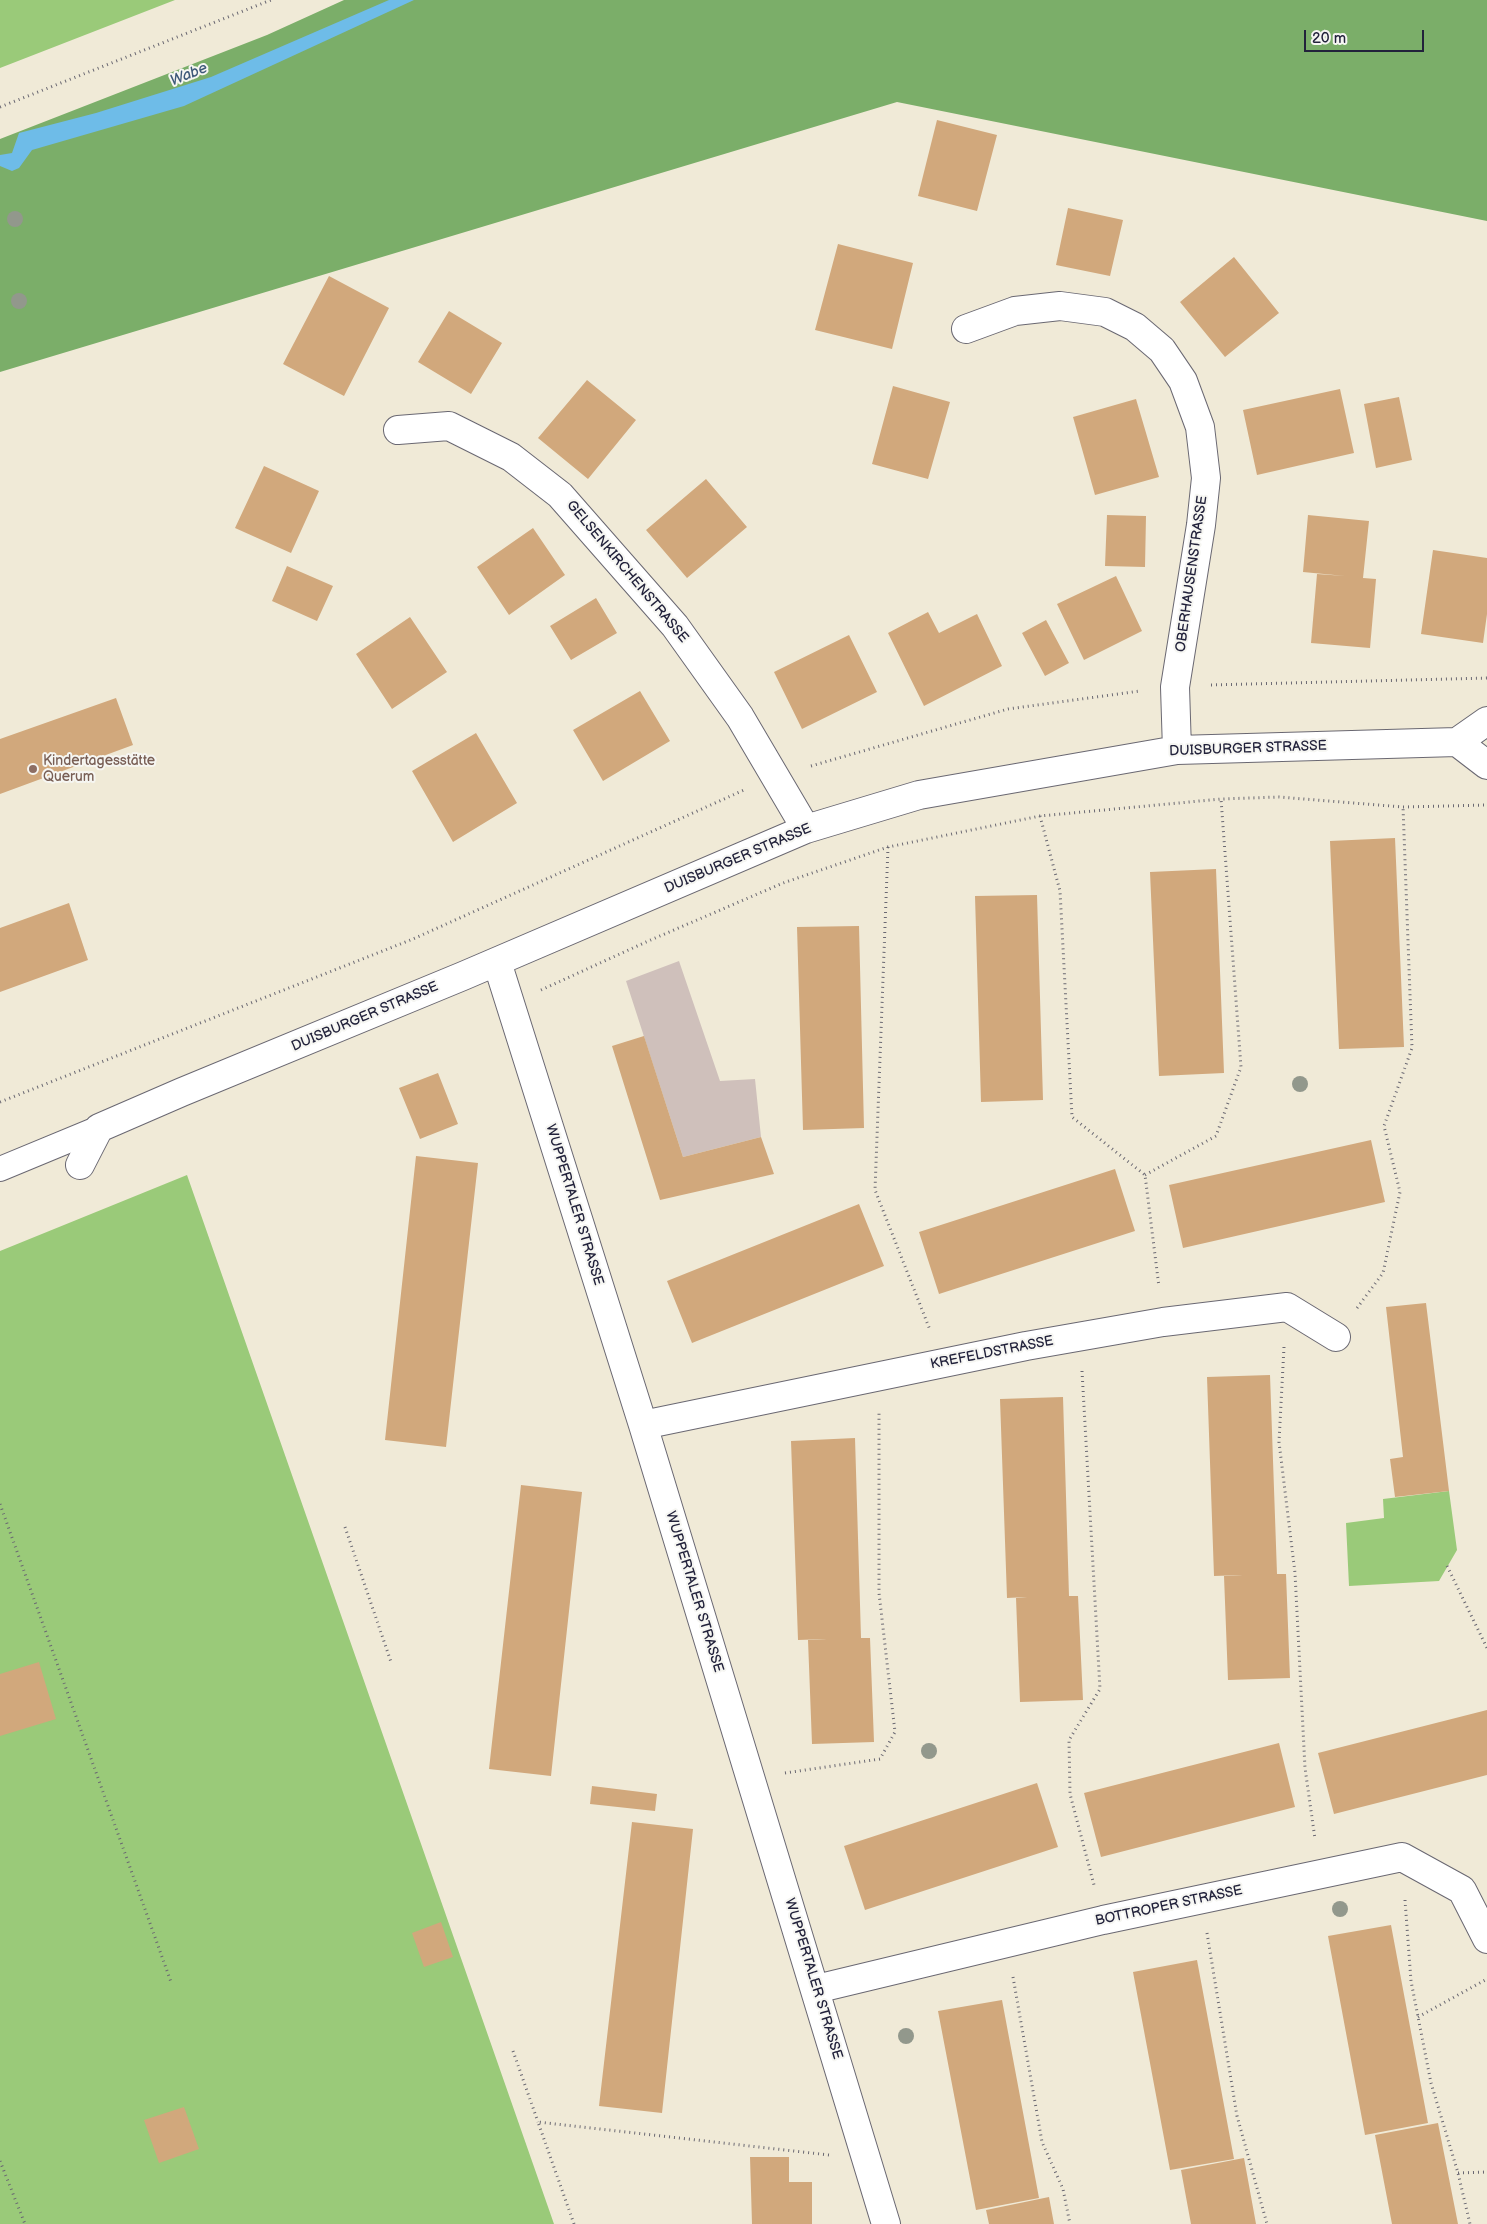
<!DOCTYPE html>
<meta charset="utf-8">
<style>
body{margin:0}
#map{position:relative;width:1487px;height:2224px;overflow:hidden;background:#f0ead7;font-family:"Balsamiq Sans",sans-serif}
canvas{display:block}
.scale{position:absolute;left:1304px;top:30px;width:120px;height:22px;box-sizing:border-box;border:2px solid #22223b;border-top:0;padding-left:6px;font-size:15px;line-height:18px;white-space:nowrap;color:#22223b;-webkit-text-stroke:4px #f6f6f2;paint-order:stroke}
</style>
<div id="map">
<canvas width="1487" height="2224"></canvas>
<div class="scale">20 m</div>
</div>
<script>
const ctx = document.querySelector('canvas').getContext('2d');
ctx.lineJoin = 'round';
function fill(path, color) { ctx.fillStyle = color; ctx.fill(path, 'evenodd'); }
const toPath = rows => new Path2D(rows.map(r => 'M' + r).join(''));
function stroke(path, color, width, dash) { ctx.strokeStyle = color; ctx.lineWidth = width; ctx.lineCap = dash ? 'butt' : 'round'; ctx.setLineDash(dash || []); ctx.stroke(path); }
function drawText(font, color, halo, rows, align = 'center') {
  ctx.font = font + ' "Balsamiq Sans",sans-serif'; ctx.lineWidth = 4; ctx.setLineDash([]); ctx.textBaseline = 'middle'; ctx.strokeStyle = halo; ctx.fillStyle = color; for (const [text, x, y, turn = 0] of rows) {
    ctx.save(); ctx.translate(x, y); ctx.rotate((+turn || 0) * Math.PI / 180); ctx.textAlign = isNaN(turn) ? turn : align; if (halo) ctx.strokeText(text, 0, 0); ctx.fillText(text, 0, 0); ctx.restore();
  }
}
const industrial = toPath([
 [679,961,720,1081,755,1079,761,1137,683,1157,626,981]
]);
const green = toPath([
 [0,0,175,0,0,68],
 [187,1175,554,2224,0,2224,0,1251],
 [1449,1491,1457,1550,1439,1581,1349,1586,1346,1523,1384,1518,1383,1499]
]);
const forest = toPath([
 [344,0,1487,0,1487,221,897,102,0,372,0,139,267,35]
]);
const water = toPath([
 [389,0,414,0,184,106,32,150,19,168,12,171,0,166,0,155,12,153,19,133,96,113,211,77]
]);
const building = toPath([
 [937,120,997,135,977,211,918,196],
 [1068,208,1123,220,1110,276,1056,265],
 [838,244,913,263,892,349,815,330],
 [1234,257,1279,313,1225,357,1180,302],
 [329,276,389,308,344,396,283,364],
 [449,311,502,343,471,394,418,362],
 [587,380,636,420,588,479,538,438],
 [893,386,950,402,928,479,872,464],
 [1340,389,1354,453,1257,475,1243,410],
 [1399,397,1412,460,1376,468,1364,404],
 [1136,399,1159,477,1095,495,1073,417],
 [264,466,319,491,291,553,235,528],
 [706,479,747,527,687,578,646,530],
 [1107,515,1146,516,1145,567,1105,566],
 [1308,515,1369,521,1363,578,1376,579,1370,648,1311,643,1317,574,1345,576,1303,572],
 [533,528,565,575,509,615,477,567],
 [1433,550,1487,558,1487,614,1483,643,1421,634],
 [287,566,333,586,317,621,272,601],
 [1116,576,1142,631,1084,660,1057,604],
 [596,598,617,633,571,660,550,626],
 [928,612,939,633,977,614,1002,666,924,706,888,633],
 [410,617,447,672,392,709,356,654],
 [1046,620,1069,663,1045,676,1022,633],
 [849,635,877,692,802,729,774,672],
 [640,691,670,741,603,781,573,730],
 [116,698,133,745,0,794,0,739],
 [476,733,517,803,453,842,412,771],
 [1395,838,1404,1047,1339,1049,1330,841],
 [1216,869,1224,1073,1159,1076,1150,872],
 [1037,895,1043,1100,981,1102,975,896],
 [69,903,88,960,0,992,0,928],
 [859,926,864,1128,803,1130,797,927],
 [644,1036,683,1157,761,1137,774,1174,660,1200,612,1046],
 [438,1073,458,1124,420,1139,399,1088],
 [1371,1140,1385,1202,1183,1248,1169,1185],
 [416,1156,478,1163,446,1447,385,1440],
 [1115,1169,1135,1231,939,1294,919,1232],
 [859,1204,884,1266,692,1343,667,1281],
 [1426,1303,1449,1491,1395,1497,1390,1459,1403,1457,1386,1307],
 [1270,1375,1277,1574,1286,1574,1290,1678,1228,1680,1224,1576,1243,1575,1214,1576,1207,1377],
 [1063,1397,1069,1596,1078,1596,1083,1700,1020,1702,1016,1598,1027,1597,1007,1598,1000,1399],
 [855,1438,861,1638,870,1638,874,1742,812,1744,808,1640,827,1639,798,1640,791,1441],
 [521,1485,582,1492,551,1776,489,1769],
 [39,1662,56,1719,0,1736,0,1674],
 [1487,1710,1487,1775,1334,1814,1318,1753],
 [1279,1743,1295,1807,1101,1857,1084,1793],
 [1037,1783,1058,1847,865,1910,844,1846],
 [592,1786,657,1794,655,1811,590,1804],
 [632,1822,693,1829,662,2113,599,2106],
 [441,1922,453,1957,424,1967,412,1933],
 [1391,1925,1428,2123,1365,2135,1328,1936],
 [1197,1960,1234,2159,1170,2170,1133,1972],
 [1002,2000,1039,2198,976,2210,938,2011],
 [184,2107,199,2149,159,2163,144,2120],
 [1438,2123,1458,2224,1392,2224,1375,2135],
 [750,2157,789,2157,789,2182,812,2182,812,2224,752,2224],
 [1244,2158,1256,2224,1191,2224,1181,2170],
 [1049,2197,1054,2224,989,2224,986,2210]
]);
const path = toPath([
 [0,107,271,0],
 [1211,685,1487,678],
 [811,766,1008,709,1140,691],
 [1040,816,1060,891,1072,1117,1145,1175,1159,1287],
 [888,847,875,1190,930,1330],
 [541,990,646,942,783,883,888,847,1040,816,1221,799,1279,797,1403,807,1487,805],
 [0,1102,413,939,744,790],
 [1145,1175,1216,1136,1241,1067,1221,799],
 [1357,1308,1383,1273,1400,1192,1384,1126,1412,1048,1403,807],
 [1284,1347,1279,1442,1295,1573,1305,1768,1315,1839],
 [1082,1371,1100,1689,1069,1740,1070,1794,1094,1885],
 [0,1504,171,1982],
 [345,1527,391,1662],
 [1447,1566,1487,1648],
 [785,1773,880,1759,895,1732,879,1593,879,1411],
 [1405,1900,1411,1981,1431,2083,1458,2173,1470,2224],
 [1207,1933,1237,2116,1267,2224],
 [1013,1977,1042,2142,1063,2189,1070,2224],
 [1418,2017,1487,1979],
 [513,2051,538,2122],
 [0,2161,25,2224],
 [1458,2173,1487,2172],
 [574,2224,538,2122,829,2155]
]);
const lane = toPath([
 [0,1169,99,1128]
]);
const street = toPath([
 [966,329,1015,311,1060,306,1105,312,1135,327,1162,350,1183,381,1200,427,1206,478,1201,525,1175,687,1177,750],
 [398,430,449,426,511,457,560,495,675,626,740,717,806,829],
 [1457,742,1487,765],
 [497,962,643,1425,886,2224],
 [80,1165,99,1128,182,1092,463,976,806,829,919,795,1177,750,1457,742,1487,721],
 [643,1425,1026,1346,1163,1322,1287,1307,1336,1337],
 [816,1989,1103,1920,1402,1857,1462,1890,1487,1939]
]);
const trees = [
 [15,219],
 [19,301],
 [1300,1084],
 [929,1751],
 [1340,1909],
 [906,2036]
];
const markers = [
 [33,769,5,"#8d6e63"]
];
const streetNames = [
 ["GELSENKIRCHENSTRASSE",627,572,50],
 ["OBERHAUSENSTRASSE",1192,574,-82],
 ["DUISBURGER STRASSE",1248,749,-2],
 ["DUISBURGER STRASSE",738,859,-23],
 ["DUISBURGER STRASSE",365,1017,-23],
 ["WUPPERTALER STRASSE",574,1205,73],
 ["KREFELDSTRASSE",992,1353,-11],
 ["WUPPERTALER STRASSE",694,1592,73],
 ["BOTTROPER STRASSE",1169,1906,-12],
 ["WUPPERTALER STRASSE",813,1979,73]
];
const educationNames = [
 ["Kindertagesstätte",43,761],
 ["Querum",43,777]
];
const waterNames = [
 ["Wabe",189,75,-22]
];
fill(industrial, '#cfc0bb');
fill(green, '#9aca79');
fill(forest, '#7bae69');
fill(water, '#6ebce8');
fill(building, '#d1a87c');
stroke(lane, '#6a6872', 26);
stroke(street, '#6a6872', 30);
stroke(path, '#6a6872', 3, [1, 4]);
stroke(lane, '#fff', 24);
stroke(street, '#fff', 28);
ctx.fillStyle = '#92988c';
for (const [x, y] of trees) { ctx.beginPath(); ctx.arc(x, y, 8, 0, 2 * Math.PI); ctx.fill(); }
for (const [x, y, r, color] of markers) { const dot = new Path2D(); dot.arc(x, y, r, 0, 2 * Math.PI); ctx.fillStyle = color; ctx.fill(dot); stroke(dot, '#f6f6f2', 2); }
drawText('14px', '#22223b', '#f6f6f2', streetNames);
drawText('14px', '#785e54', '#f6f6f2', educationNames, 'left');
drawText('italic 15px', '#3d5878', '#f6f6f2', waterNames);
</script>
